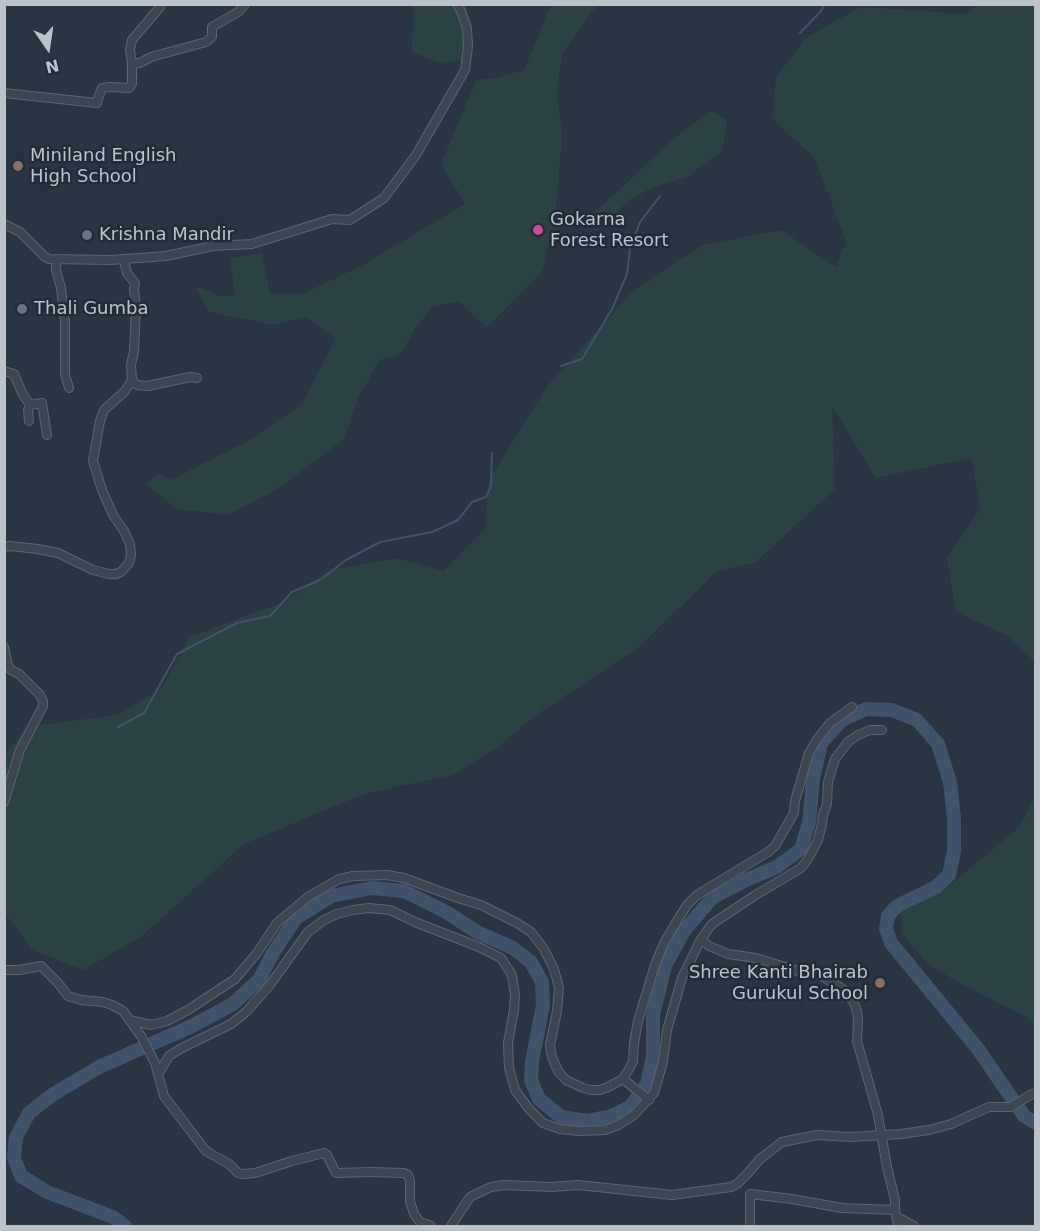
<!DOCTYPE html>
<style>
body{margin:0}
#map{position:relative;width:1040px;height:1231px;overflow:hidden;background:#293543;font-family:"DejaVu Sans",sans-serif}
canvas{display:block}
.frame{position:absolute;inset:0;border:6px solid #bbc2cc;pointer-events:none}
.north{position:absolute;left:18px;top:18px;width:60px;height:60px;-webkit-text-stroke:4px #222c38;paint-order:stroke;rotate:167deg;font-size:16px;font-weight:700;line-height:24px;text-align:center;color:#bbc2cc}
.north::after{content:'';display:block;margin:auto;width:21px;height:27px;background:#bbc2cc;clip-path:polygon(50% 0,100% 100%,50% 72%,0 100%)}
</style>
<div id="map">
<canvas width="1040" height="1231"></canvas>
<div class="frame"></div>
<div class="north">N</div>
</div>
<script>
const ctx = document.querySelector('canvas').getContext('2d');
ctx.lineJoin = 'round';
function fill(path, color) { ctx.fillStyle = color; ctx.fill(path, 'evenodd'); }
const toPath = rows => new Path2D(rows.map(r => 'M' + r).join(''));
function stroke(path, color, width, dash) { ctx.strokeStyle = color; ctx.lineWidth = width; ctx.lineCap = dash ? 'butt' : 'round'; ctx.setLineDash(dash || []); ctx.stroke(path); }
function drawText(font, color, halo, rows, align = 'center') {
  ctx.font = font + ' "DejaVu Sans",sans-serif'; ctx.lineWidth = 5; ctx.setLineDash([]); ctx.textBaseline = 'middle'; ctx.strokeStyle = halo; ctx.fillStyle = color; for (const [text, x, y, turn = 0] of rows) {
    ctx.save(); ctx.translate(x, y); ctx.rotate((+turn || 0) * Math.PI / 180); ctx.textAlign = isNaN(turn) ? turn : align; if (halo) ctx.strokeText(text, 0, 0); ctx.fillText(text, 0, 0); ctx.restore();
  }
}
const green = toPath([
 [409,5,462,5,474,56,443,64,412,52,413,12],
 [551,5,599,5,591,13,562,54,557,93,562,135,559,175,555,214,543,270,487,328,459,301,432,307,414,330,402,353,379,361,358,398,344,439,276,490,227,515,178,509,146,485,158,474,172,480,192,469,254,438,302,404,336,338,305,317,274,325,209,312,195,286,221,296,235,295,230,258,262,253,270,294,304,293,361,266,465,204,441,164,476,80,496,78,524,70],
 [977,5,1035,5,1035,662,1006,635,956,612,947,558,981,508,971,458,876,478,832,406,835,489,756,562,716,572,638,648,536,715,498,747,453,775,364,794,244,844,142,936,83,970,32,950,5,913,5,762,7,753,26,727,118,715,162,688,189,637,281,603,330,570,397,558,444,571,485,529,489,480,548,385,634,290,703,245,781,230,836,267,846,241,814,157,772,119,776,77,807,37,861,7,965,14],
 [711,111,727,120,723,150,689,176,651,188,627,202,606,223,593,214,679,134],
 [1035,797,1035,1027,1030,1019,954,980,926,962,901,933,901,907,948,887,1019,827]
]);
const stream = toPath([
 [800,33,821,11,825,4],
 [561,366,582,359,612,309,627,274,630,249,640,222,660,196],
 [118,727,144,713,177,654,237,623,270,616,292,592,320,580,346,560,380,542,432,532,458,520,472,502,486,497,491,486,492,453]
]);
const river = toPath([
 [125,1226,113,1217,47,1192,21,1176,14,1158,16,1137,29,1113,52,1095,99,1067,192,1026,233,1004,259,980,273,953,296,918,331,896,372,888,404,891,446,912,477,932,513,948,531,962,542,982,543,1005,532,1062,531,1080,539,1099,561,1117,587,1121,611,1116,630,1107,647,1084,653,1057,653,1015,665,966,684,931,713,897,748,879,777,867,801,849,809,823,813,779,821,743,842,720,866,709,892,710,917,720,938,744,950,782,954,818,954,851,949,875,936,887,897,906,888,916,886,929,891,943,978,1049,1024,1116,1036,1123]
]);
const minor = toPath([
 [132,64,130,50,132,40,160,7],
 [4,93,97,103,99,96,102,88,110,87,129,88,132,84,132,64,140,63,151,57,206,42,212,37,212,27,238,12,245,4],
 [4,224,20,232,45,257,49,259,110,260,166,256,213,246,252,244,332,219,350,220,384,198,416,155,465,70,468,46,467,28,461,11,457,4],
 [58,260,56,266,56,270,61,288,65,322,65,360],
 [126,260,125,265,127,273,135,283,134,290,136,307,134,351,131,365,132,380,137,385,148,386,190,377,197,378],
 [65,363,65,374,69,388],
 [4,371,14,374,22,393,30,405,42,403,47,435],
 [29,421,28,410,30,405],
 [4,547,10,546,38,549,58,553,93,570,109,574,116,574,121,572,129,563,131,555,130,544,124,531,113,515,102,490,93,461,100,421,104,410,125,391,132,380],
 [4,647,8,666,11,670,19,674,40,695,43,701,43,706,20,750,4,802],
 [701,939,709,946,728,954,756,958,798,971,820,975,843,989,853,1001,857,1011,858,1021,857,1041,878,1115,887,1167,895,1200,895,1210,898,1226],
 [4,970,19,970,41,966,58,983,68,996,81,1000,103,1002,112,1005,123,1011,141,1036,155,1063,164,1096,205,1150,211,1154,229,1164,238,1173,242,1174,255,1173,292,1161,324,1153,327,1155,336,1173,370,1172,404,1173,408,1175,410,1181,410,1201,414,1214,420,1222,431,1226],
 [129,1020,151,1025,167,1021,188,1010,235,979,257,953,277,923,308,897,339,879,353,876,387,875,404,878,458,898,481,905,517,923,531,932,544,949,554,969,559,988,557,1011,550,1045,552,1057,558,1071,566,1080,583,1088,591,1090,600,1090,608,1087,623,1079,633,1062,634,1043,638,1021,655,965,664,943,677,921,687,905,697,895,768,852,775,846,794,813,795,801,809,753,818,738,830,723,852,707],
 [159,1073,169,1056,180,1049,231,1024,246,1012,269,986,308,932,324,920,337,914,353,910,369,908,390,910,415,922,479,947,501,958,512,975,515,995,514,1010,508,1043,509,1068,515,1090,529,1109,543,1123,560,1129,579,1131,605,1130,618,1125,634,1115,654,1093,663,1062,667,1030,682,978,701,939,712,924,754,896,801,868,808,859,818,840,822,824,823,815,827,804,828,782,835,759,848,742,858,735,870,730,882,730],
 [623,1079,649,1100],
 [897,1217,914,1226],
 [451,1226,470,1197,491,1187,504,1185,552,1187,578,1185,672,1195,731,1187,737,1184,748,1173,760,1159,782,1142,817,1135,850,1137,901,1134,929,1130,951,1124,989,1107,1011,1107,1032,1094],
 [750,1226,750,1194,792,1199,842,1208,895,1210]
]);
const markers = [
 [18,166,6,"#8d6e63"],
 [538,230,6,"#d1479c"],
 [87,235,6,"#6b7280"],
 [22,309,6,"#6b7280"],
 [880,983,6,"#8d6e63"]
];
const poiNames = [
 ["Miniland English",30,156],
 ["High School",30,177],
 ["Gokarna",550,220],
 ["Forest Resort",550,241],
 ["Krishna Mandir",99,235],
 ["Thali Gumba",34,309],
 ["Shree Kanti Bhairab",868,973,"right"],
 ["Gurukul School",868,994,"right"]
];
fill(green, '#2b4244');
stroke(stream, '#3f536c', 2);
stroke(river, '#3f536c', 14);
stroke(minor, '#5c6570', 10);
stroke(minor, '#3d4753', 8);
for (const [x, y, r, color] of markers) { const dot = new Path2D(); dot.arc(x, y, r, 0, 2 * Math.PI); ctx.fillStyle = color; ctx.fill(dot); stroke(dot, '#222c38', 2); }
drawText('18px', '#bbc2cc', '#222c38', poiNames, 'left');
</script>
